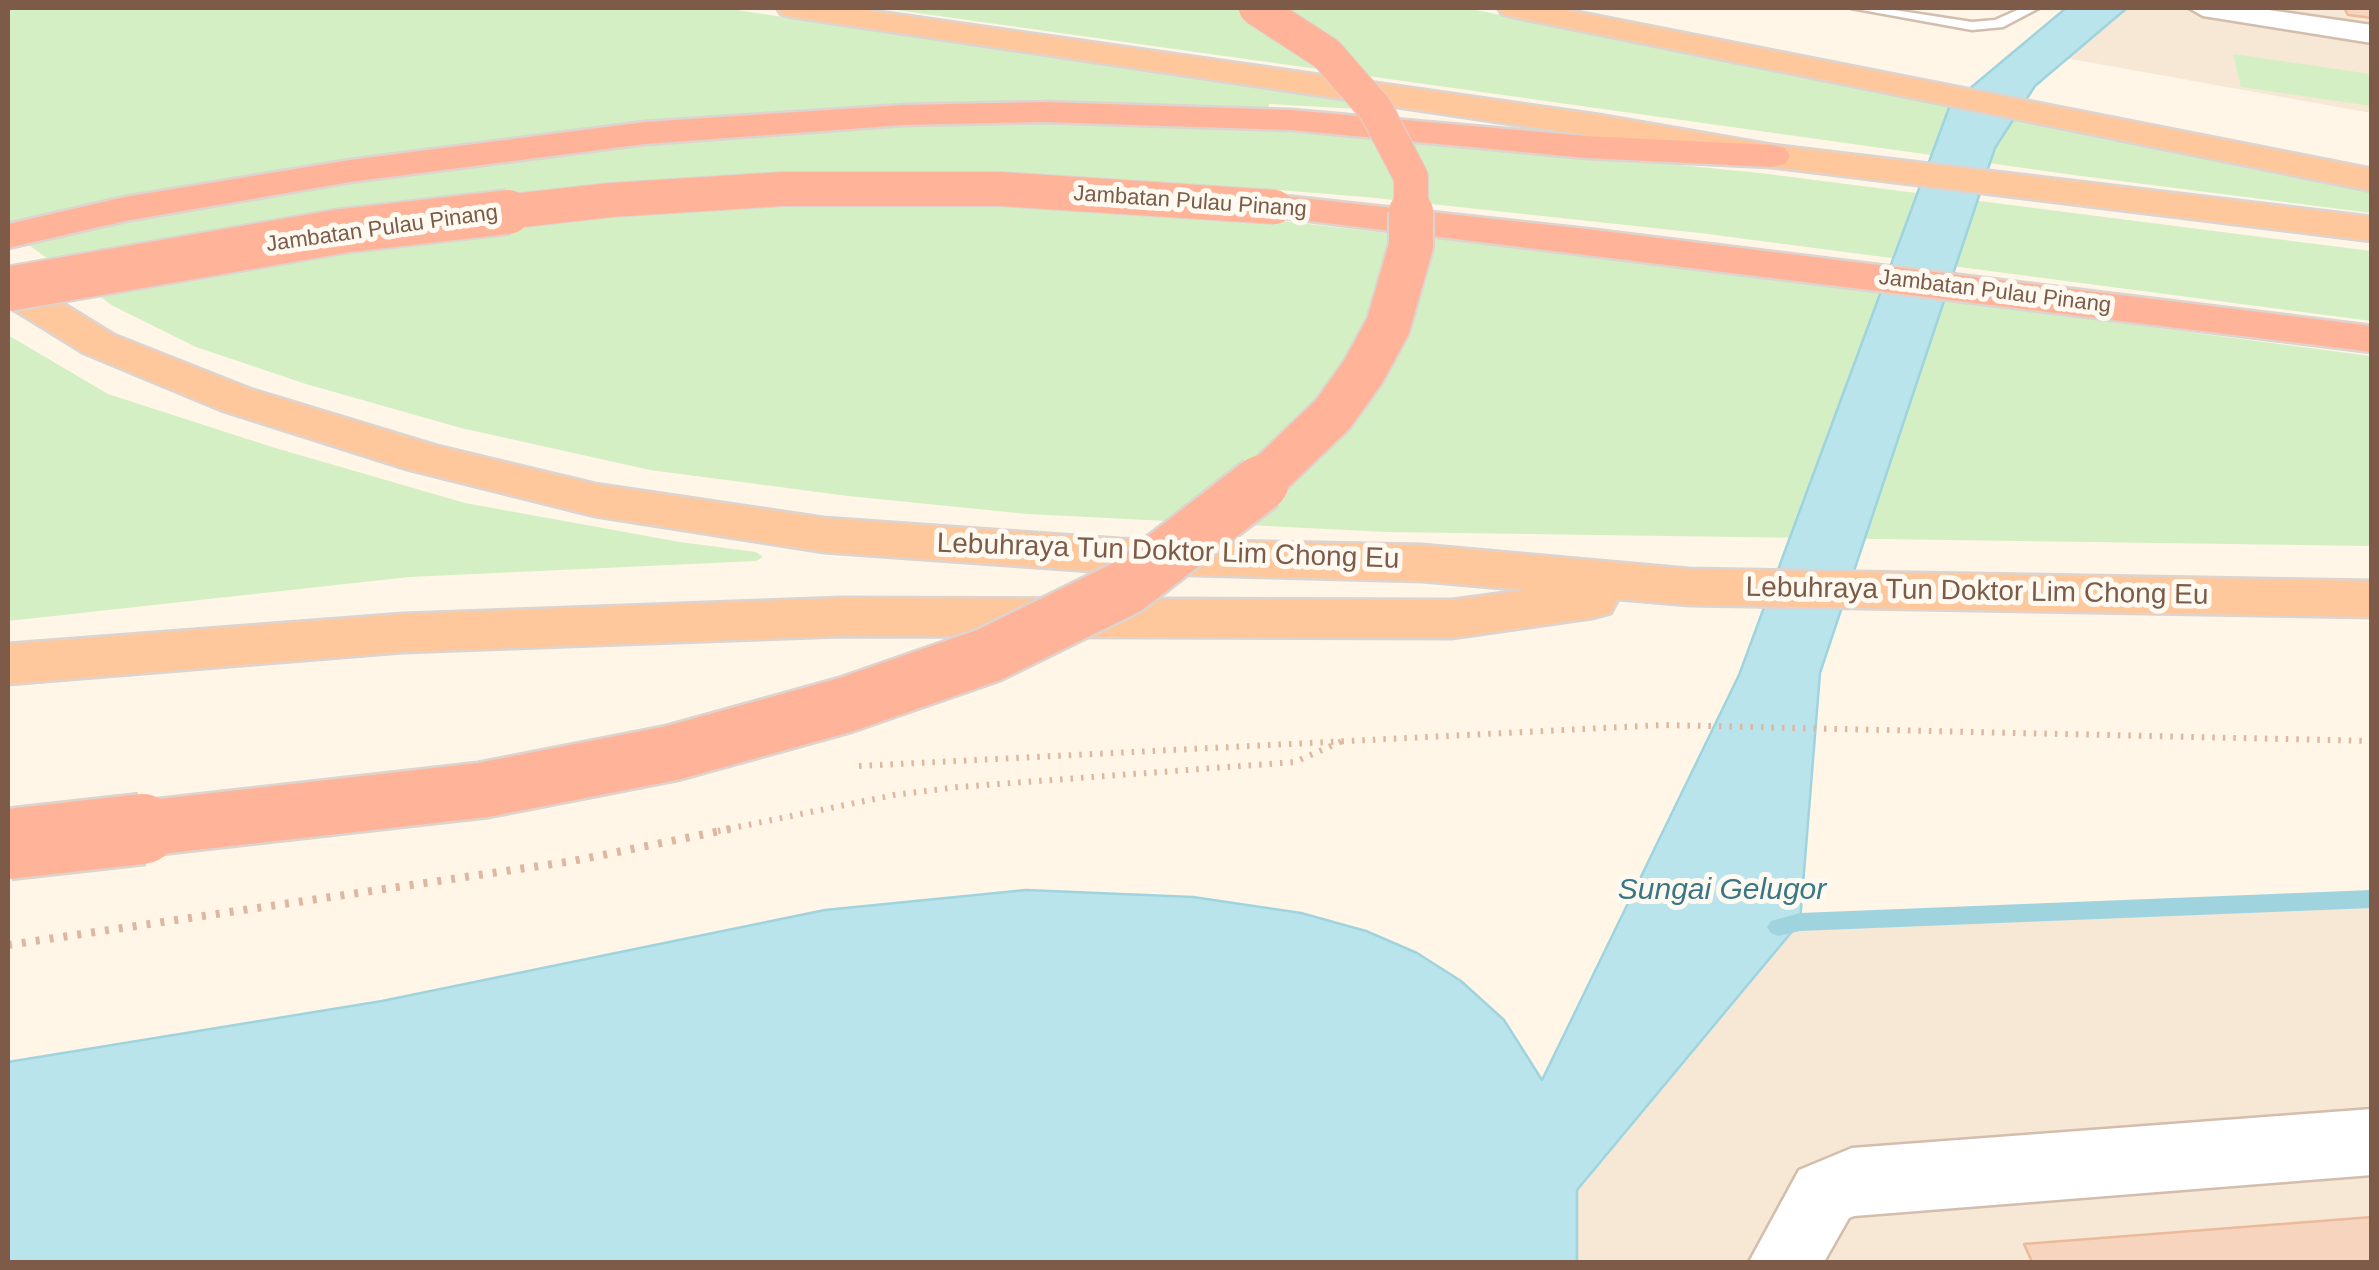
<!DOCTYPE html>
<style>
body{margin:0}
#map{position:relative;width:2379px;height:1270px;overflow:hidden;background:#fff6e8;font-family:Arial,sans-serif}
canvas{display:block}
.frame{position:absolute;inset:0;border:10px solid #7d5b48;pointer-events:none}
</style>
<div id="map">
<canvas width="2379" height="1270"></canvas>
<div class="frame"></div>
</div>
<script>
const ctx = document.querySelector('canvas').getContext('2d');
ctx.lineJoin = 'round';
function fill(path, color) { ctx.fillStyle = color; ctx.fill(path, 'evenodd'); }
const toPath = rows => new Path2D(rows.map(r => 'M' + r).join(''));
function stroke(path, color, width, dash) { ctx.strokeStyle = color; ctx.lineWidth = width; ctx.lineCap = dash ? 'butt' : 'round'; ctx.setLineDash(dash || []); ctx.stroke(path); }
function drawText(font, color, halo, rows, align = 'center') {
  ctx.font = font + ' Arial,sans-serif'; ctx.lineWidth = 10; ctx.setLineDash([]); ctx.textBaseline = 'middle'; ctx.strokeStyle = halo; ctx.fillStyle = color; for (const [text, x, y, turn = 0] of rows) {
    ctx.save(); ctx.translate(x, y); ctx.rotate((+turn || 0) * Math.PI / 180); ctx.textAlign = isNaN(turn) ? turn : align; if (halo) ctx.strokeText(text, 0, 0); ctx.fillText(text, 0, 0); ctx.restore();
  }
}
const residential = toPath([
 [2087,8,2371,8,2371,113,2032,52],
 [2371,899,2371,1262,1577,1262,1577,1191,1684,950,1800,922]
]);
const green = toPath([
 [8,8,723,8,1085,62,1391,101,1393,111,1269,104,1269,131,1478,145,1760,173,2371,251,2371,321,1700,233,1366,197,1252,188,1247,217,1745,274,2371,356,2371,546,1386,532,1027,514,848,496,650,470,461,428,306,384,196,347,113,306,8,230],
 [882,8,1466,8,2371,190,2371,213,2081,176],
 [2233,54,2371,74,2371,106,2241,87],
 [8,335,108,394,272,447,465,503,680,542,756,552,763,557,756,561,409,577,8,621]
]);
const water = toPath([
 [2066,8,2127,8,2035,86,1995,148,1820,673,1800,922,1577,1190,1577,1262,8,1262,8,1062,382,1001,825,910,1026,890,1193,897,1301,913,1366,931,1417,953,1461,981,1504,1020,1542,1080,1739,675,1950,105,2066,8]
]);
const stream = toPath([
 [2372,890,2372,908,1800,931,1778,936,1771,933,1767,927,1771,921,1800,913,2372,890]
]);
const building = toPath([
 [2344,8,2372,8,2372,18,2348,15,2344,8],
 [2372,1217,2372,1262,2032,1262,2024,1244,2372,1217]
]);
const pathFar1 = toPath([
 [859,766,1662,725,2372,741],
 [718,831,894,795,958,787,1295,762,1342,741]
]);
const path = toPath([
 [8,945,573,861,730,829]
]);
const service = toPath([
 [1851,8,1881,8,1972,22,1995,20,2022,8,2039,8,2003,27,1972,30,1851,8]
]);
const minor = toPath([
 [2189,8,2255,8,2372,25,2372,43,2203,16,2189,8],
 [2372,1109,2372,1175,1854,1216,1849,1218,1824,1262,1749,1262,1799,1170,1852,1148,2372,1109]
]);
const trunk = toPath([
 [777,8,852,8,1599,115,1772,145,2372,217,2372,241,1772,167,1599,137,792,17,781,14,777,8],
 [1498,8,1557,8,2372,169,2372,191,1513,17,1502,14,1498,8],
 [8,276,23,279,114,335,253,390,437,446,595,484,824,518,1120,539,1422,545,1689,569,2372,581,2372,617,1689,605,1618,599,1611,613,1592,618,1452,638,842,636,403,652,8,684,8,644,403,614,842,598,1452,600,1526,590,1422,581,1120,573,824,552,595,516,407,469,221,410,84,353,8,306,8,276]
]);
const motorway = toPath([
 [1044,102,1291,110,1586,136,1772,145,1785,148,1790,156,1785,164,1772,167,1586,158,1291,130,1044,122,904,125,645,144,350,182,125,221,8,248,8,224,125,197,350,160,645,122,904,105,1044,102],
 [1275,195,1595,230,2372,326,2372,352,1261,215,1256,207,1261,199,1275,195]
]);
const motorwayBridgeFar3 = toPath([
 [1256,8,1327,54,1376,110,1411,177,1411,214],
 [486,214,611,200,783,189,1000,189,1275,207]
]);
const motorwayBridgeFar2 = toPath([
 [8,289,342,231,508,212],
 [1258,486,1333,414,1363,372,1388,326,1411,246,1411,212]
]);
const motorwayBridgeFar1 = toPath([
 [120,831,483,790,672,753,845,705,989,655,1127,587,1261,483]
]);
const motorwayBridge = toPath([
 [8,844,142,829]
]);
const farStreetnames = [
 ["Jambatan Pulau Pinang",1190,202,4],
 ["Jambatan Pulau Pinang",382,229,-8],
 ["Jambatan Pulau Pinang",1995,292,7]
];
const streetNames = [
 ["Lebuhraya Tun Doktor Lim Chong Eu",1168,552,2],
 ["Lebuhraya Tun Doktor Lim Chong Eu",1977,592,1]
];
const waterNames = [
 ["Sungai Gelugor",1722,891]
];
fill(residential, '#f7e8d6');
fill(green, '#d5efc4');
fill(water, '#bae4eb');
stroke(water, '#9fd4df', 2.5);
fill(stream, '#9fd4df');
fill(building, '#f7d4bd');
stroke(building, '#ecba9b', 2.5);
stroke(service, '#d3bdac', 5);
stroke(minor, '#d3bdac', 5);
stroke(trunk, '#ddd4cf', 5);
stroke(motorway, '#ddd4cf', 5);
stroke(pathFar1, '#ddb79f', 6, [2.5, 8]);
stroke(path, '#ddb79f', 8, [4, 10]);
fill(service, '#fff');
fill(minor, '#fff');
fill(trunk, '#ffc89c');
fill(motorway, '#ffb499');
stroke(motorwayBridgeFar3, '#ddd4cf', 36, []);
stroke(motorwayBridgeFar2, '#ddd4cf', 48, []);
stroke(motorwayBridgeFar1, '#ddd4cf', 60, []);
stroke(motorwayBridge, '#ddd4cf', 75, []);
stroke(motorwayBridgeFar3, '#ffb499', 34);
stroke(motorwayBridgeFar2, '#ffb499', 44);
stroke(motorwayBridgeFar1, '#ffb499', 55);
stroke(motorwayBridge, '#ffb499', 70);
drawText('22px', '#7d5b48', '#fffaf1', farStreetnames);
drawText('28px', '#7d5b48', '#fffaf1', streetNames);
drawText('italic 30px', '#397784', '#fffaf1', waterNames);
</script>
